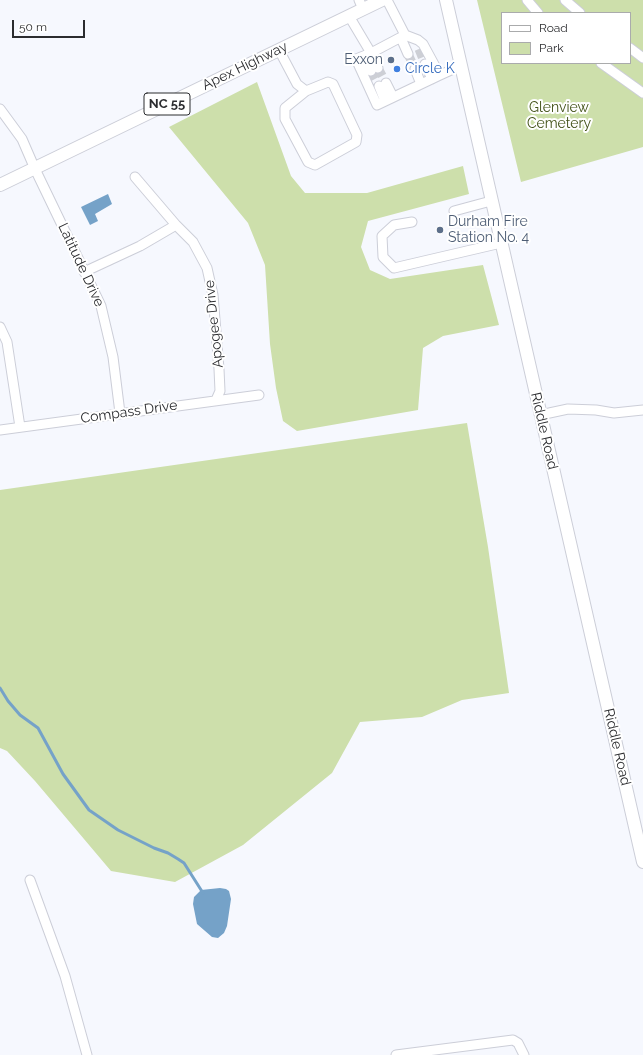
<!DOCTYPE html>
<style>
body{margin:0}
#map{position:relative;width:643px;height:1055px;overflow:hidden;background:#f6f8fe;font-family:Raleway,sans-serif}
canvas{display:block}
.legend{position:absolute;left:501px;top:12px;width:130px;height:52px;box-sizing:border-box;background:#fff;border:1px solid #aaabac;margin:0;padding:5px 7px;list-style:none;font-size:12px;color:#2b2c2f}
.legend li{display:flex;align-items:center;gap:8px;height:20px}
.legend b{width:20px;border:1px solid #aaabac}
.scale{position:absolute;left:12px;top:20px;width:73px;height:18px;box-sizing:border-box;border:2px solid #2b2c2f;border-top:0;padding-left:5px;font-size:12px;line-height:14px;white-space:nowrap;color:#2b2c2f;-webkit-text-stroke:3px #fff;paint-order:stroke}
</style>
<div id="map">
<canvas width="643" height="1055"></canvas>
<ul class="legend">
<li><b style="height:5px;background:#fff"></b>Road</li>
<li><b style="height:11px;background:#cddfab"></b>Park</li>
</ul>
<div class="scale">50 m</div>
</div>
<script>
const ctx = document.querySelector('canvas').getContext('2d');
ctx.lineJoin = 'round';
function fill(path, color) { ctx.fillStyle = color; ctx.fill(path, 'evenodd'); }
const toPath = rows => new Path2D(rows.map(r => 'M' + r).join(''));
function stroke(path, color, width, dash) { ctx.strokeStyle = color; ctx.lineWidth = width; ctx.lineCap = dash ? 'butt' : 'round'; ctx.setLineDash(dash || []); ctx.stroke(path); }
function drawText(font, color, halo, rows, align = 'center') {
  ctx.font = font + ' Raleway,sans-serif'; ctx.lineWidth = 4; ctx.setLineDash([]); ctx.textBaseline = 'middle'; ctx.strokeStyle = halo; ctx.fillStyle = color; for (const [text, x, y, turn = 0] of rows) {
    ctx.save(); ctx.translate(x, y); ctx.rotate((+turn || 0) * Math.PI / 180); ctx.textAlign = isNaN(turn) ? turn : align; if (halo) ctx.strokeText(text, 0, 0); ctx.fillText(text, 0, 0); ctx.restore();
  }
}
const green = toPath([
 [477,0,643,0,643,147,521,182],
 [502,13,630,13,630,63,502,63],
 [257,82,291,176,305,193,367,193,463,166,469,194,368,221,361,247,370,270,390,279,483,265,499,325,443,336,423,348,418,410,297,431,283,421,276,388,270,344,265,265,248,223,169,127],
 [467,423,488,547,509,693,462,700,422,717,360,722,332,773,243,845,175,882,111,871,35,781,7,751,0,748,0,490]
]);
const water = toPath([
 [108,194,112,204,95,214,98,221,90,225,81,207],
 [220,888,226,889,229,891,231,899,227,926,224,933,218,938,212,937,197,924,193,904,194,897,201,890]
]);
const stream = toPath([
 [0,688,8,701,20,715,38,728,63,774,89,810,118,830,154,848,168,853,178,859,184,863,203,893]
]);
const minorTunnel = toPath([
 [419,49,425,64],
 [408,54,415,69],
 [378,68,386,83],
 [371,71,379,86]
]);
const minor = toPath([
 [359,0,363,9],
 [527,0,538,13],
 [565,0,580,13],
 [349,16,371,53,405,35,387,0],
 [405,35,418,40,423,44,436,68,438,76,460,66],
 [401,38,408,54],
 [630,48,643,58],
 [279,50,297,84,306,91,328,82,333,84,357,135,356,142,315,165,308,162,285,119,285,108,306,91],
 [364,56,371,71],
 [601,63,643,93],
 [425,64,432,79],
 [378,68,371,53,356,59,377,105,438,76],
 [415,69,421,84],
 [386,83,393,97],
 [379,86,385,101],
 [0,109,22,139,35,169,101,306,113,357,120,413],
 [135,177,176,225,193,242,207,268,213,295,219,369,220,391,216,400],
 [454,211,491,201],
 [412,222,394,225,382,236,383,257,394,268,501,243],
 [84,272,140,246,176,225],
 [0,327,7,342,20,427],
 [540,415,568,409,596,410,614,413,643,410],
 [0,430,259,395],
 [30,880,65,976,87,1055],
 [396,1055,513,1040,518,1043,524,1055]
]);
const major = toPath([
 [446,0,643,862],
 [0,185,382,0]
]);
const markers = [
 [391,60,4,"#5c6f8a"],
 [397,69,4,"#3f7fe0"],
 [440,230,4,"#5c6f8a"]
];
const shields = [
 [167,104,46]
];
const shieldNames = [
 ["NC 55",167,104]
];
const serviceNames = [
 ["Exxon",383,60],
 ["Durham Fire",448,222,"left"],
 ["Station No. 4",448,238,"left"]
];
const streetNames = [
 ["Apex Highway",245,66,-26],
 ["Latitude Drive",81,265,65],
 ["Apogee Drive",214,324,-96],
 ["Compass Drive",129,412,-8],
 ["Riddle Road",544,431,77],
 ["Riddle Road",617,747,77]
];
const shopNames = [
 ["Circle K",405,69]
];
const parkNames = [
 ["Glenview",559,108],
 ["Cemetery",559,124]
];
fill(green, '#cddfab');
fill(water, '#75a2c8');
stroke(stream, '#75a2c8', 3);
stroke(minorTunnel, '#cdcfd5', 9, [9, 4.5]);
stroke(minor, '#ccced8', 11);
stroke(major, '#ccced8', 14);
stroke(minor, '#fff', 9);
stroke(major, '#fff', 12);
for (const [x, y, r, color] of markers) { const dot = new Path2D(); dot.arc(x, y, r, 0, 2 * Math.PI); ctx.fillStyle = color; ctx.fill(dot); stroke(dot, '#fff', 1.5); }
for (const [x, y, w] of shields) { const box = new Path2D(); box.roundRect(x - w / 2, y - 11, w, 22, 3); ctx.fillStyle = '#fff'; ctx.fill(box); stroke(box, '#2b2c2f', 1); }
drawText('bold 13px', '#2b2c2f', null, shieldNames);
drawText('14px', '#4e5e75', '#fff', serviceNames, 'right');
drawText('14px', '#2b2c2f', '#fff', streetNames);
drawText('14px', '#366cbe', '#fff', shopNames, 'left');
drawText('14px', '#415117', '#fff', parkNames);
</script>
